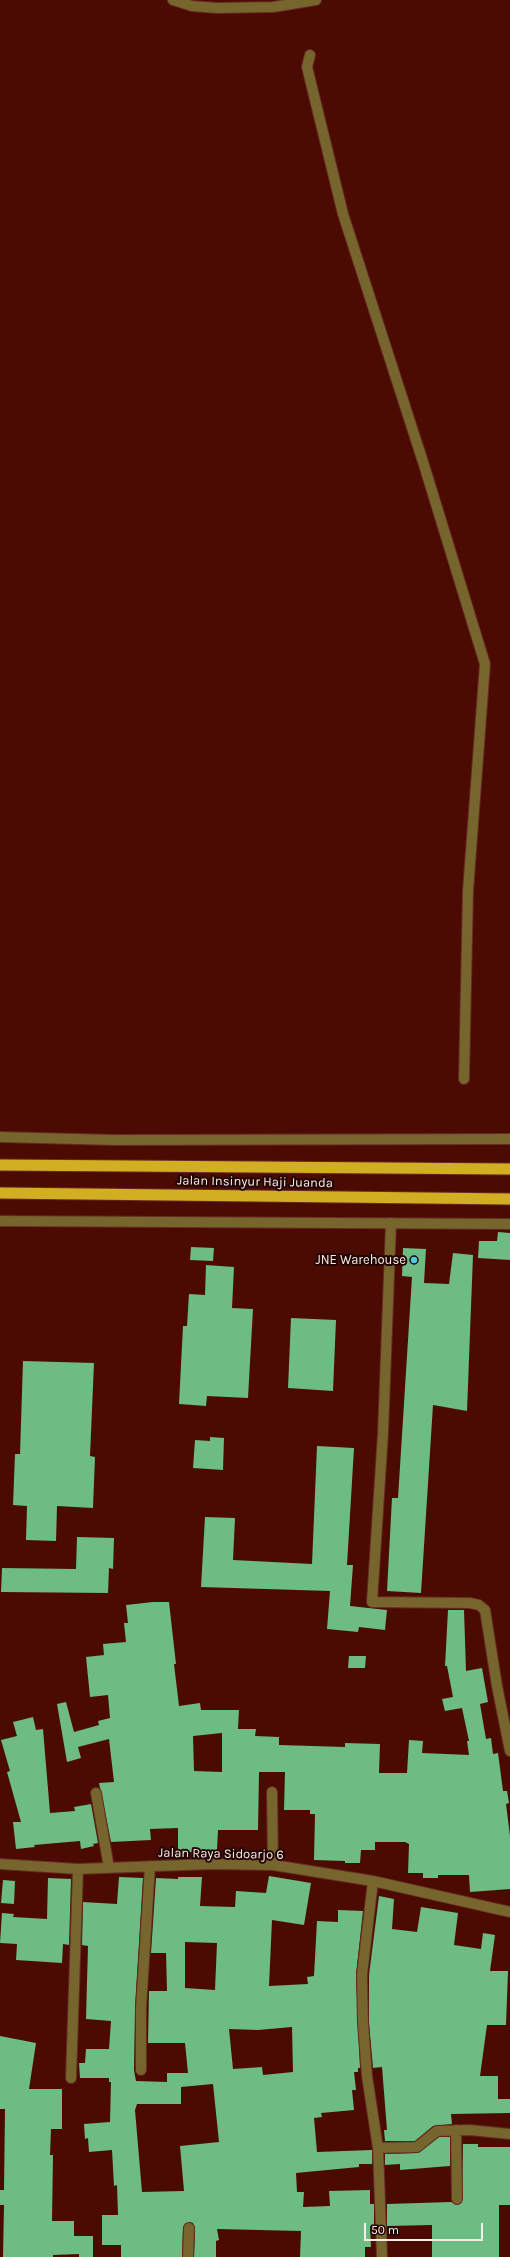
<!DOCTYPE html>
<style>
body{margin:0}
#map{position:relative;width:510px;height:2257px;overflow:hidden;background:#4c0b02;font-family:Karla,sans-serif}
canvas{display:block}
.scale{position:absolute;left:364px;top:2223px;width:119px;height:18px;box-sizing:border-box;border:2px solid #fcebe7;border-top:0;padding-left:5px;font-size:12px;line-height:14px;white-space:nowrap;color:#fcebe7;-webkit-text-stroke:3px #210603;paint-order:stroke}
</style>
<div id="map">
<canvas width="510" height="2257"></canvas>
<div class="scale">50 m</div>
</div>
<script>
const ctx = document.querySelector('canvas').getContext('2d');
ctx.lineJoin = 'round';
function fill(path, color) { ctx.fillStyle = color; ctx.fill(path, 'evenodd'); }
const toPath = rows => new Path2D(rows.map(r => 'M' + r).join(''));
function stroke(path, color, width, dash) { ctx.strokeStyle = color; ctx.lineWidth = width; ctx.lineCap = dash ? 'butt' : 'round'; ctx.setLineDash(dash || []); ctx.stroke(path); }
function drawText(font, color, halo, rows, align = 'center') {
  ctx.font = font + ' Karla,sans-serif'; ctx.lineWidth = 4; ctx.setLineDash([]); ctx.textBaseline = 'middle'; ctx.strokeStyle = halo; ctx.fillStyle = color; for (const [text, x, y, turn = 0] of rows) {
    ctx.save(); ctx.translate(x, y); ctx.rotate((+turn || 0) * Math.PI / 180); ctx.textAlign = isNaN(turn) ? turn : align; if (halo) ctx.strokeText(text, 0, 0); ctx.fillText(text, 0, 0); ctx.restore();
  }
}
const building = toPath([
 [498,1232,510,1233,510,1260,478,1258,479,1241,497,1241],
 [191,1247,214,1248,213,1261,190,1260],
 [403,1248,426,1249,424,1283,449,1284,453,1253,473,1255,467,1411,433,1405,421,1593,387,1591,392,1498,398,1498,412,1277,402,1276],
 [206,1265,234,1267,232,1308,253,1309,248,1398,207,1396,206,1406,179,1404,183,1326,187,1326,189,1294,205,1295],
 [291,1318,336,1320,333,1391,288,1388],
 [23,1361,94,1363,90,1456,95,1457,93,1508,57,1506,56,1541,26,1540,27,1506,13,1505,15,1454,20,1454],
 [210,1437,224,1438,223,1470,193,1468,195,1440,210,1441],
 [317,1446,354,1448,347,1565,353,1565,350,1606,387,1610,385,1630,359,1627,358,1632,327,1629,330,1591,201,1587,205,1517,235,1518,233,1560,312,1564],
 [77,1537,114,1538,113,1569,109,1568,108,1593,1,1592,2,1568,76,1569],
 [153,1602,169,1602,176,1664,174,1664,179,1706,200,1703,201,1710,239,1710,238,1729,256,1729,255,1736,279,1737,279,1745,345,1747,345,1743,380,1744,379,1773,407,1773,409,1740,423,1741,422,1753,469,1755,467,1741,469,1741,462,1708,445,1711,442,1699,453,1697,447,1666,445,1666,448,1610,464,1610,466,1671,482,1668,488,1702,480,1704,486,1739,491,1738,493,1754,498,1753,503,1791,507,1791,509,1803,506,1804,510,1836,510,1889,470,1892,469,1875,438,1875,438,1878,423,1878,423,1873,408,1873,409,1844,405,1842,375,1842,375,1850,361,1850,360,1863,345,1863,345,1861,314,1860,315,1814,310,1814,310,1810,284,1810,285,1772,259,1772,258,1830,218,1830,217,1850,178,1853,178,1828,150,1829,151,1840,111,1842,99,1783,114,1782,109,1739,78,1747,81,1758,67,1762,57,1704,66,1702,74,1732,99,1725,98,1721,110,1718,108,1695,90,1697,86,1657,104,1655,103,1644,126,1642,124,1623,128,1623,126,1605],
 [222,1733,222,1772,194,1771,193,1736],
 [349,1656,366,1656,365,1668,348,1668],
 [33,1717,36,1730,43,1729,50,1813,75,1811,74,1807,91,1804,98,1843,93,1844,94,1846,81,1849,80,1841,34,1845,35,1847,16,1849,13,1822,21,1822,7,1772,10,1771,1,1740,17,1736,13,1722],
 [269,1876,311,1883,304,1925,272,1920,269,1986,308,1984,307,1977,314,1976,317,1921,338,1922,338,1910,363,1911,356,1975,360,2068,358,2068,358,2072,354,2072,356,2090,352,2090,354,2110,321,2113,322,2117,314,2118,317,2152,372,2150,372,2164,359,2164,359,2167,296,2173,297,2192,304,2192,303,2207,330,2206,329,2191,370,2190,370,2204,374,2204,374,2226,370,2226,371,2247,365,2247,365,2257,300,2257,301,2231,217,2229,219,2240,216,2241,216,2257,194,2257,195,2228,193,2223,189,2222,183,2227,182,2257,121,2257,121,2245,102,2245,102,2215,118,2215,117,2185,114,2186,112,2150,89,2152,88,2138,85,2139,84,2124,110,2122,111,2082,109,2082,109,2078,80,2078,79,2063,85,2063,86,2049,109,2049,111,2021,86,2019,88,1946,82,1945,83,1902,117,1904,119,1877,143,1878,135,2008,134,2070,136,2081,167,2082,167,2073,188,2073,185,2043,148,2043,149,1991,167,1991,166,1953,151,1953,156,1878,178,1879,178,1877,202,1877,200,1906,235,1907,236,1891,266,1893],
 [185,1942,217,1943,215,1990,185,1988],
 [292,2027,293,2072,263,2075,262,2067,233,2069,229,2029,258,2030],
 [213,2084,219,2142,180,2146,184,2191,142,2192,135,2110,137,2104,181,2104,181,2087],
 [48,1878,71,1879,69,1945,63,1944,62,1963,16,1960,17,1944,0,1943,2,1913,14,1914,13,1917,47,1919],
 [3,1880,15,1881,14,1904,1,1903],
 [379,1896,394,1899,392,1929,417,1932,421,1907,458,1913,454,1945,481,1949,483,1933,495,1935,490,1971,508,1971,506,2025,487,2025,480,2076,498,2076,498,2099,510,2099,510,2113,451,2114,452,2124,433,2126,415,2141,385,2141,384,2130,387,2130,382,2067,373,2068,369,2023,369,1975],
 [0,2036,36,2043,29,2089,62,2089,62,2129,51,2129,50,2155,53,2155,52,2221,74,2221,74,2236,93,2236,93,2257,79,2257,79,2254,53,2255,53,2257,3,2257,4,2205,0,2205,0,2190,4,2190,5,2109,0,2109],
 [439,2137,450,2137,450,2166,400,2170,400,2164,385,2165,385,2154,418,2153],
 [463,2144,478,2144,478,2147,510,2147,510,2205,499,2205,499,2257,432,2257,432,2225,387,2226,387,2204,451,2202,457,2205,462,2202]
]);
const minor = toPath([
 [173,0,192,6,217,8,273,7,316,0],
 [310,55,307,67,343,214,424,465,485,664,468,891,464,1079],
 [391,1223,383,1433,372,1602,470,1603,479,1605,485,1610,497,1686,510,1751],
 [272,1792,273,1865],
 [96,1793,109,1868],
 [0,1864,78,1869,212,1864,273,1865,373,1881,510,1912],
 [373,1881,362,1975,363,2023,367,2076,378,2148,382,2257],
 [141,2070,141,2008,150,1866],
 [71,2078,78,1869],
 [456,2130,457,2199],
 [378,2148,417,2147,437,2131,470,2130,510,2134],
 [188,2257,189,2228]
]);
const tertiary = toPath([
 [0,1137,115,1140,510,1139],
 [0,1221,510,1224]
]);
const trunk = toPath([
 [0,1165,510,1169],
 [0,1193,510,1199]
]);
const markers = [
 [414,1260,4,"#55cae0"]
];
const streetNames = [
 ["Jalan Insinyur Haji Juanda",255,1182,1],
 ["Jalan Raya Sidoarjo 6",221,1854,1]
];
const poiNames = [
 ["JNE Warehouse",406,1260]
];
fill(building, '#6cbc84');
stroke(minor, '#652a22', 12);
stroke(tertiary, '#652a22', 12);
stroke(trunk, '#652a22', 13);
stroke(minor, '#76652d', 10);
stroke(tertiary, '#76652d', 10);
stroke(trunk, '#d2ae22', 11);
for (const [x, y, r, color] of markers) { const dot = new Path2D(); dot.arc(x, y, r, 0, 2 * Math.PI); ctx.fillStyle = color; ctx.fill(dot); stroke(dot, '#210603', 1.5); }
drawText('13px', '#fcebe7', '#210603', streetNames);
drawText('13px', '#fcebe7', '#210603', poiNames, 'right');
</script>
